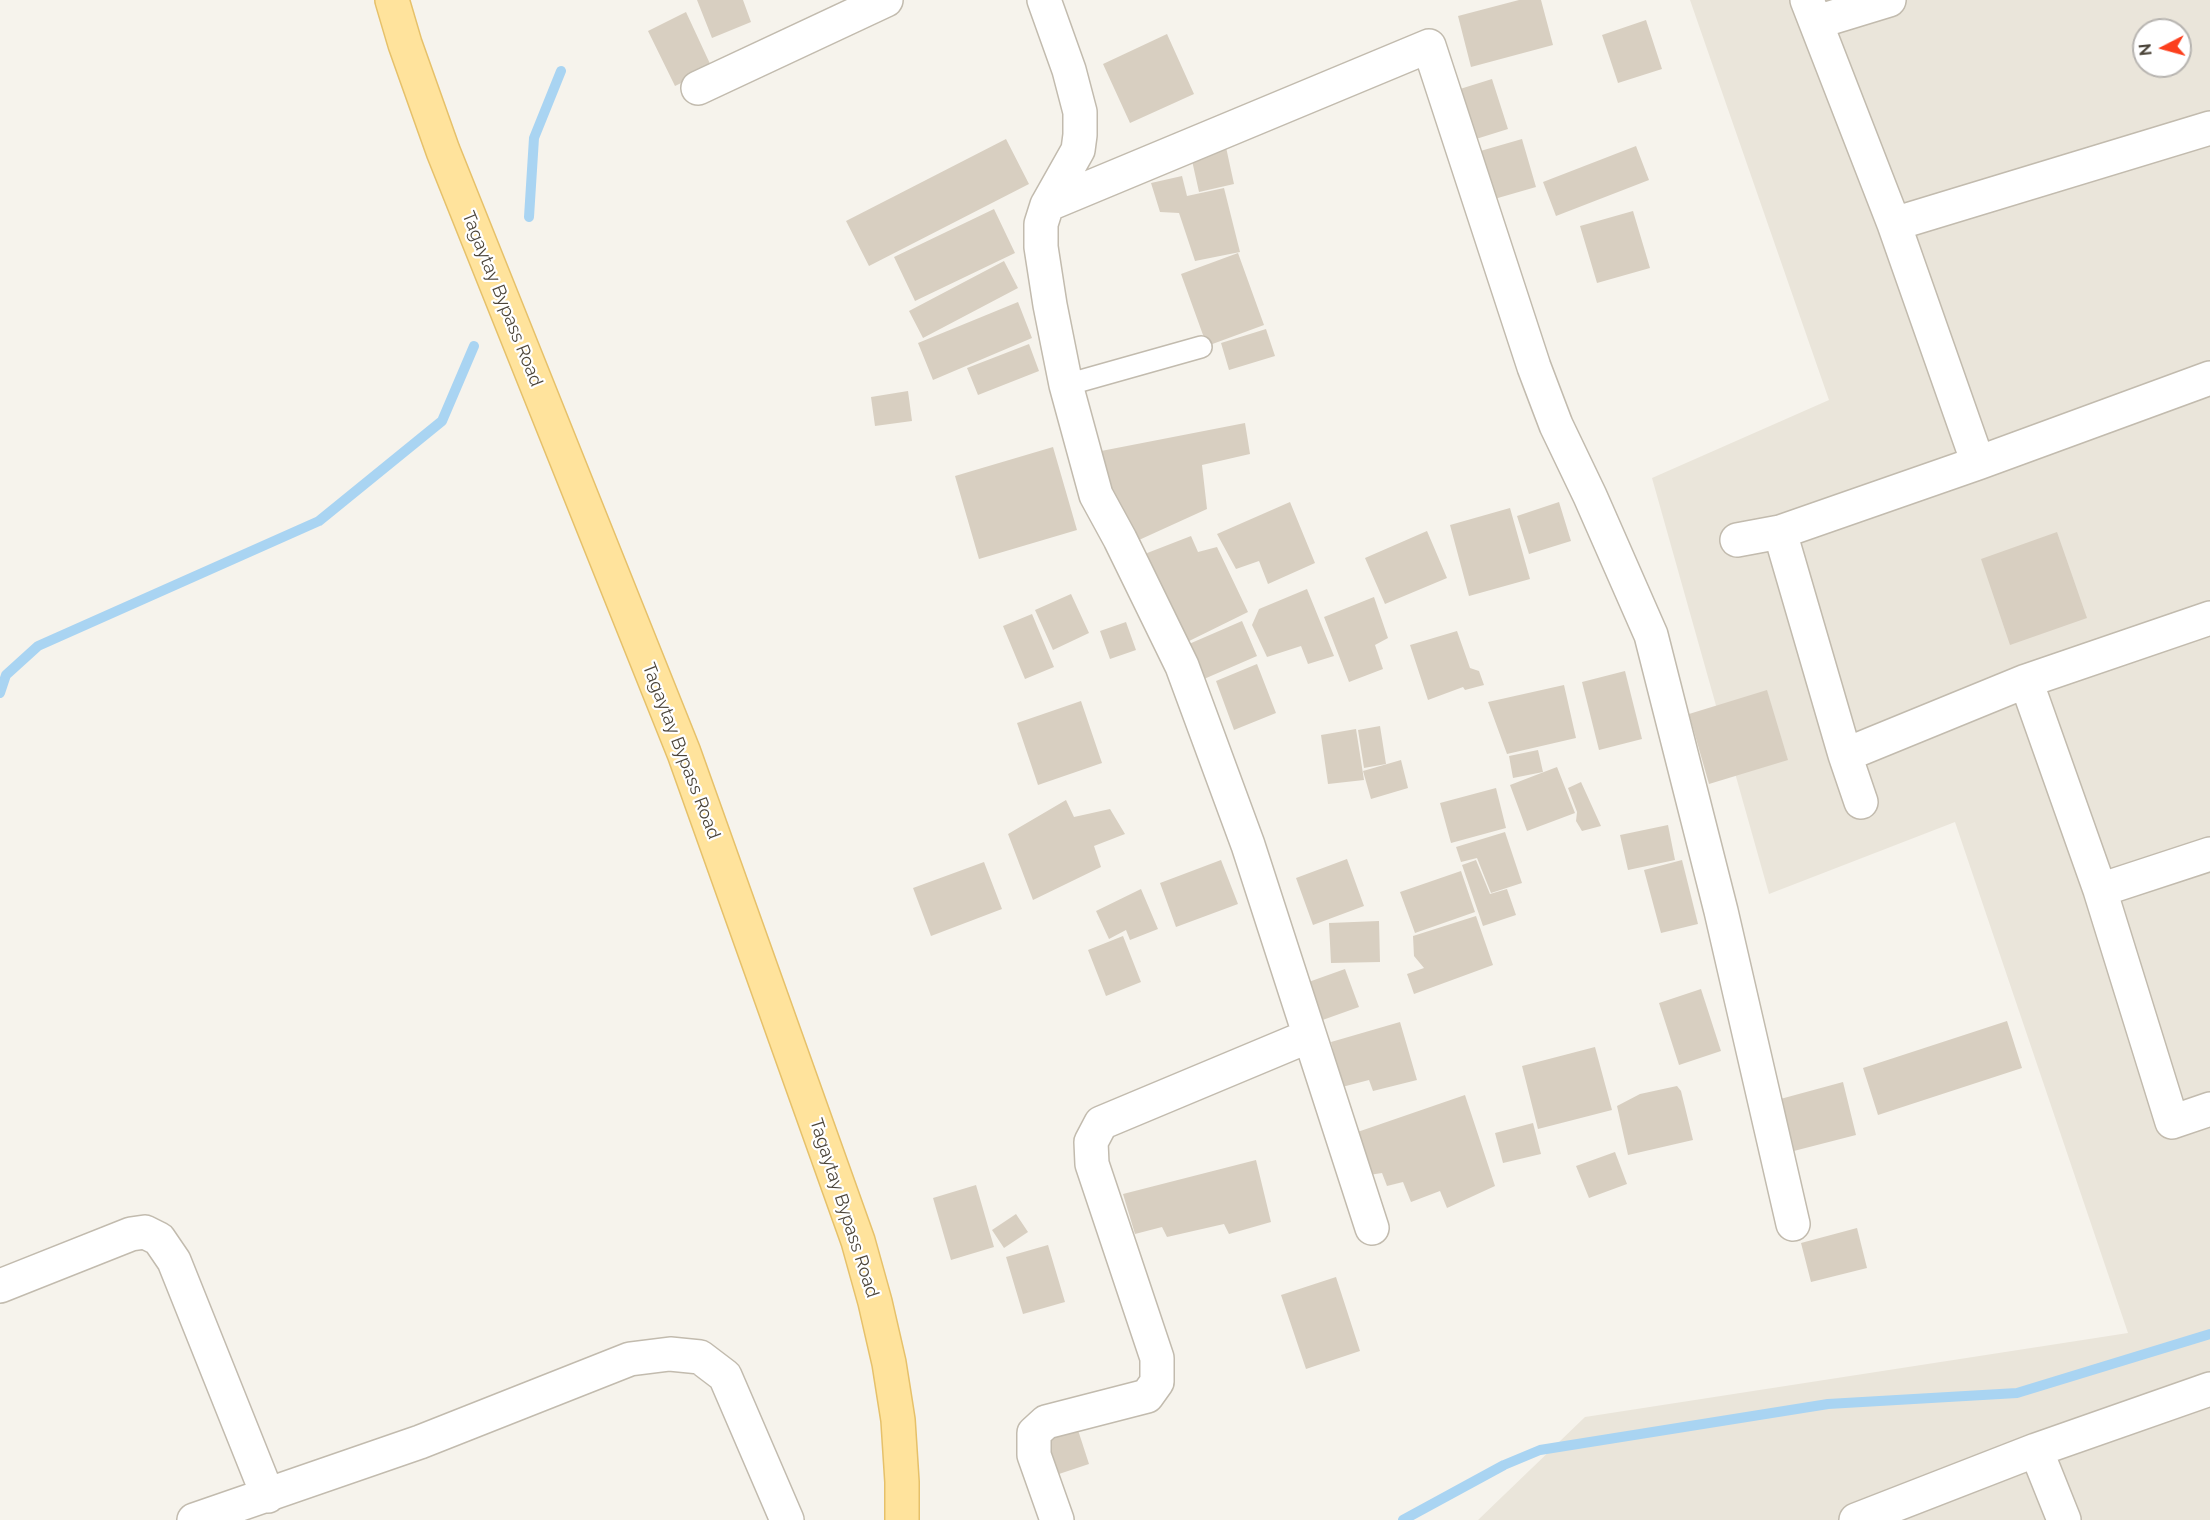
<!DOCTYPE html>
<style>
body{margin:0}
#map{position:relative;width:2210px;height:1520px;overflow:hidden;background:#f6f3ec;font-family:Raleway,sans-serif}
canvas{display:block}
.north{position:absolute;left:2132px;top:18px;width:60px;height:60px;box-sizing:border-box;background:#fff;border:2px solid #b7b4b0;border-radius:50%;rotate:264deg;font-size:16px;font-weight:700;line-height:24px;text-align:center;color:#4b4439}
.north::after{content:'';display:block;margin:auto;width:21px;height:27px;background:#fc3f1d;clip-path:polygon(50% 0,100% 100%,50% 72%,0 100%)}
</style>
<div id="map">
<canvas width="2210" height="1520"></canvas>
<div class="north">N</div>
</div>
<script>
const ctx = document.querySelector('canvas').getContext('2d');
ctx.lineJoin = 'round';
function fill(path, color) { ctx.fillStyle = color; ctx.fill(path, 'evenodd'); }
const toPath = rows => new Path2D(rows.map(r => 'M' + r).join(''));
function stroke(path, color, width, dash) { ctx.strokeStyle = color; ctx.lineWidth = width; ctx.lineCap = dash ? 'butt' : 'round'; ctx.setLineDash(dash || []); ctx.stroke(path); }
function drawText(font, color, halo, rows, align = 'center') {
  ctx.font = font + ' Raleway,sans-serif'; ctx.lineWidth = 4.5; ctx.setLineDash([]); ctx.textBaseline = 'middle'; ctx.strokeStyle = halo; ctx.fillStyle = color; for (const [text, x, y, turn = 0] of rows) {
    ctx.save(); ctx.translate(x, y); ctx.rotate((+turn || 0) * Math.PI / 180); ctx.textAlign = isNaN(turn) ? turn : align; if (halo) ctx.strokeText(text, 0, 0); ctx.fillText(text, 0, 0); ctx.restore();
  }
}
const residential = toPath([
 [1690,0,2210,0,2210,1520,1478,1520,1585,1417,2128,1333,1955,822,1769,894,1652,478,1829,400],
 [2144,30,2180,30,2180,66,2144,66]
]);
const stream = toPath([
 [529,217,534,138,561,71],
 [0,693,6,675,38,646,319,521,442,421,474,346],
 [1403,1520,1504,1465,1540,1450,1828,1404,2017,1393,2210,1334]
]);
const building = toPath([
 [697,0,743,0,751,22,712,38],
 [1519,0,1541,0,1553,45,1471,67,1458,16],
 [686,12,712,68,675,86,648,31],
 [1646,20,1662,69,1618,83,1602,35],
 [1167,34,1194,94,1130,123,1103,64],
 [1492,79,1508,129,1460,144,1444,94],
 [1224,138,1234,184,1199,192,1189,147],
 [1006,139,1029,184,869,266,846,221],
 [1522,139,1536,187,1484,202,1470,154],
 [1636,146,1649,180,1556,216,1543,182],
 [1182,176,1187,196,1224,188,1240,252,1195,261,1179,213,1160,212,1151,183],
 [994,209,1015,253,915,301,894,257],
 [1633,211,1650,268,1597,283,1580,226],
 [1238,253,1264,325,1207,346,1181,274],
 [1004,261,1018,288,923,338,909,311],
 [1018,302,1032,338,933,380,918,343],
 [1266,329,1275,356,1229,370,1221,343],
 [1029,344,1039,371,978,395,967,368],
 [908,391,912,421,875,426,871,397],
 [1245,423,1250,454,1202,465,1207,509,1128,545,1096,452],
 [1053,447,1077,530,979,559,955,476],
 [1290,502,1315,563,1268,584,1259,561,1236,569,1217,534],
 [1559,502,1571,541,1529,554,1517,516],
 [1510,508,1530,579,1469,596,1450,525],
 [1427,531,1447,578,1385,604,1365,558],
 [2057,532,2087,618,2010,645,1981,559],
 [1191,536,1198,552,1217,547,1248,612,1179,646,1124,562],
 [1307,589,1334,656,1308,664,1301,646,1267,657,1252,625,1259,609],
 [1071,594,1089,633,1053,650,1035,610],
 [1374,597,1388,638,1375,645,1383,669,1349,682,1324,617],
 [1032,614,1054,667,1025,679,1003,626],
 [1242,621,1257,656,1204,679,1189,644],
 [1126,622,1136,650,1110,659,1100,631],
 [1457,631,1470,668,1479,671,1484,685,1465,690,1463,687,1428,700,1410,645],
 [1257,664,1276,713,1234,730,1216,681],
 [1625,671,1642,739,1599,750,1582,682],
 [1564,685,1576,738,1507,754,1488,702],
 [1767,690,1788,760,1709,784,1689,714],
 [1081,701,1102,763,1038,785,1017,723],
 [1380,726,1386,764,1364,768,1358,730],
 [1356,729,1364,780,1328,784,1321,735],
 [1538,750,1543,772,1513,778,1509,756],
 [1401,760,1408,788,1371,799,1363,771],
 [1557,767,1575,813,1527,831,1510,785],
 [1581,782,1601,826,1582,831,1576,821,1577,812,1568,788],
 [1496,788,1506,828,1451,843,1440,803],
 [1066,800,1074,817,1110,809,1125,834,1094,846,1101,867,1033,900,1008,834],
 [1668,825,1675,860,1628,870,1620,835],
 [1505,832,1522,883,1491,893,1477,858,1461,862,1456,847],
 [1347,859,1364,906,1313,925,1296,878],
 [1221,860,1238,904,1176,927,1160,883],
 [1476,860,1490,894,1507,889,1516,915,1483,926,1462,865],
 [1682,860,1698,924,1661,933,1644,870],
 [984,862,1002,909,931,936,913,888],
 [1461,871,1475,912,1415,933,1400,892],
 [1141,889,1158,929,1130,940,1126,930,1109,939,1096,911],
 [1476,916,1493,965,1414,994,1407,974,1424,968,1414,956,1413,936],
 [1379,921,1380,962,1331,963,1329,923],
 [1123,936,1141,982,1106,996,1088,950],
 [1345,969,1359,1007,1317,1022,1303,984],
 [1701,989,1721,1051,1679,1065,1659,1003],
 [2007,1021,2022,1068,1878,1115,1863,1068],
 [1400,1022,1417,1080,1373,1091,1369,1080,1342,1087,1331,1042],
 [1595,1047,1612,1110,1538,1129,1522,1066],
 [1843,1082,1856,1135,1786,1153,1773,1101],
 [1677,1086,1681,1091,1693,1140,1628,1155,1617,1106,1640,1094],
 [1465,1095,1495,1186,1447,1208,1440,1191,1411,1202,1403,1182,1387,1186,1382,1173,1356,1177,1343,1137],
 [1533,1123,1541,1154,1503,1163,1495,1133],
 [1615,1152,1627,1184,1589,1198,1576,1166],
 [1256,1160,1271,1222,1229,1234,1224,1224,1167,1237,1162,1227,1135,1234,1123,1194],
 [976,1185,994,1247,951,1260,933,1198],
 [1016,1214,1028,1232,1004,1248,992,1230],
 [1857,1228,1867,1268,1811,1282,1801,1243],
 [1048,1245,1065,1302,1023,1314,1006,1257],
 [1336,1277,1360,1351,1306,1369,1281,1295],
 [1077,1427,1089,1464,1053,1476,1041,1438]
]);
const service = toPath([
 [1066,385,1201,347]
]);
const minor = toPath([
 [1044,0,1069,70,1080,112,1080,135,1078,150,1047,205,1041,224,1041,247,1050,305,1066,385,1096,495,1120,539,1182,666,1248,845,1372,1228],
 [1807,0,1894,224,1978,463],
 [1817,22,1889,0],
 [698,88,886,0],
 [1047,205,1429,46,1534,367,1556,425,1590,496,1651,635,1721,911,1793,1224],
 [1894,224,2210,128],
 [1780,532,1845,755,1861,802],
 [1737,540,1780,532,1978,463,2210,378],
 [2026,681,2100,890,2172,1122,2210,1109],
 [1845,755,2026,681,2210,618],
 [2100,890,2210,854],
 [0,1286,131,1234,145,1232,159,1239,174,1261,268,1496],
 [2036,1450,2064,1520],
 [194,1520,420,1442,630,1359,670,1354,700,1357,725,1376,787,1520],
 [1057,1520,1034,1455,1034,1433,1046,1422,1147,1396,1157,1382,1157,1358,1092,1164,1091,1142,1101,1123,1309,1036],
 [1856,1520,2036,1450,2210,1389]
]);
const primary = toPath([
 [392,0,405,44,443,151,684,753,858,1241,875,1302,889,1363,898,1420,902,1482,902,1520]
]);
const streetNames = [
 ["Tagaytay Bypass Road",502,299,68],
 ["Tagaytay Bypass Road",681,751,69],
 ["Tagaytay Bypass Road",844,1208,72]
];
fill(residential, '#eae5da');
stroke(stream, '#a9d4f2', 10);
fill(building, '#d8cfc1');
stroke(service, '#c2bbae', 24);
stroke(minor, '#c2bbae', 36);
stroke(primary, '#e6c16a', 36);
stroke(service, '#fff', 21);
stroke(minor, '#fff', 33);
stroke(primary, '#ffe39c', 33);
drawText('18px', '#4b4439', '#fff', streetNames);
</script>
